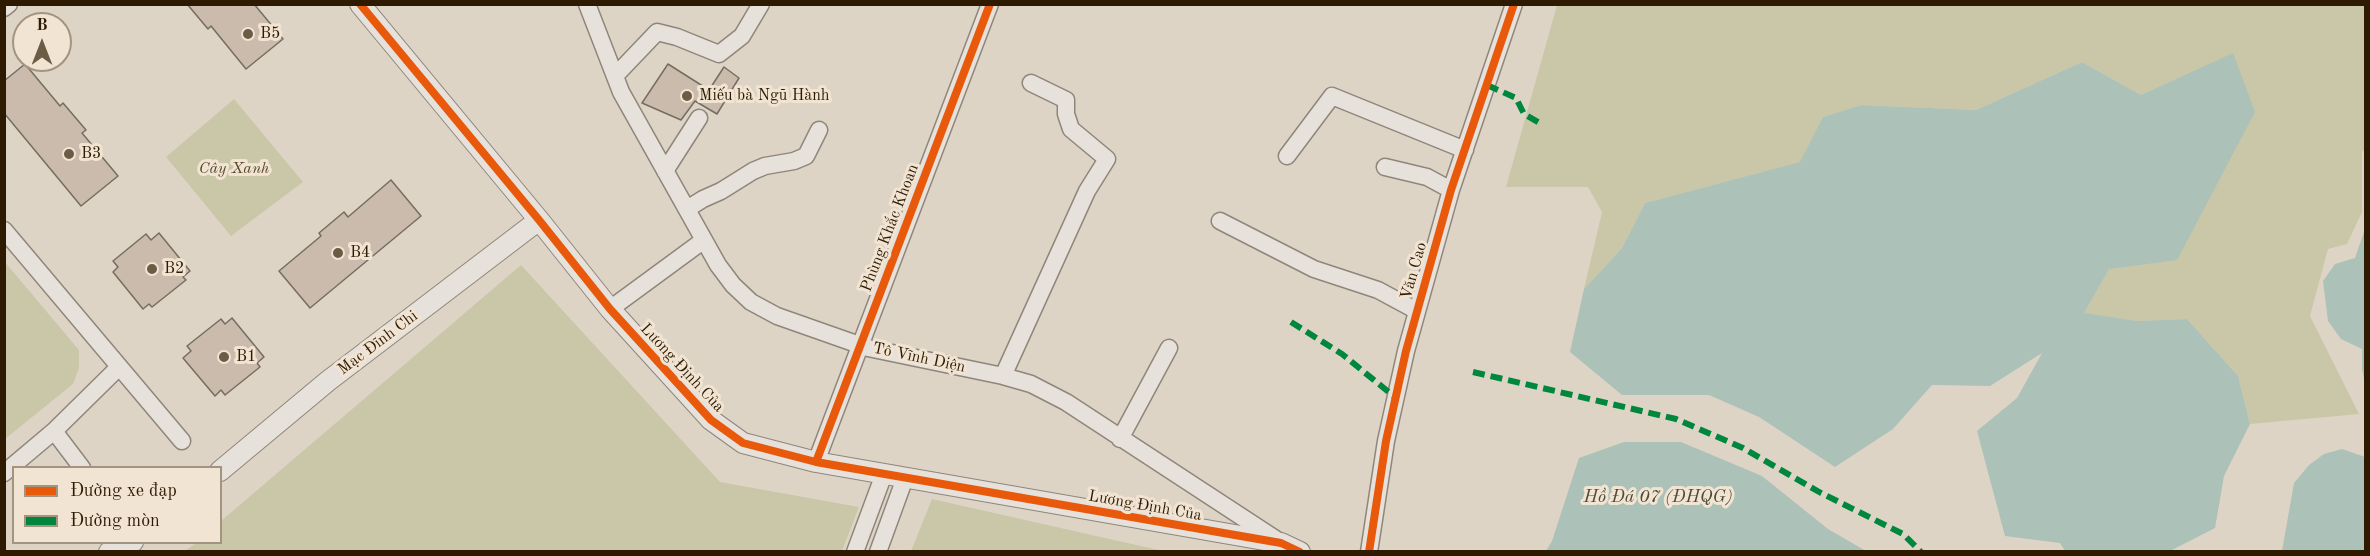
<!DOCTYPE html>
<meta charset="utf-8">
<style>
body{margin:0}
#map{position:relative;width:2370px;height:556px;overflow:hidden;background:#ded4c6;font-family:"Old Standard TT",serif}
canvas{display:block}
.frame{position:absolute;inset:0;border:6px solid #2e1a00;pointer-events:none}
.legend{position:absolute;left:12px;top:466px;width:210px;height:78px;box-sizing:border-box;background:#f1e4d3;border:2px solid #a3937f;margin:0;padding:8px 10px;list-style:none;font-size:18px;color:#2e1a00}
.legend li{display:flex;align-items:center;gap:12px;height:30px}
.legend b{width:30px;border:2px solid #a3937f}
.north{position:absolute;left:12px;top:12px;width:60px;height:60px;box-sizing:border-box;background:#f1e4d3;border:2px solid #a3937f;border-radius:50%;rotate:0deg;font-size:16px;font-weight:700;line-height:24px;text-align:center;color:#2e1a00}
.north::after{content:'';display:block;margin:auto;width:21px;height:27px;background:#6c5b45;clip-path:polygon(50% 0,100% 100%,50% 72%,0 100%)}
</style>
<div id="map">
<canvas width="2370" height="556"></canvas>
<div class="frame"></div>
<ul class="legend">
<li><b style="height:8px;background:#e8590c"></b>Đường xe đạp</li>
<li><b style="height:8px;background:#00873e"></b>Đường mòn</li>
</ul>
<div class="north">B</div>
</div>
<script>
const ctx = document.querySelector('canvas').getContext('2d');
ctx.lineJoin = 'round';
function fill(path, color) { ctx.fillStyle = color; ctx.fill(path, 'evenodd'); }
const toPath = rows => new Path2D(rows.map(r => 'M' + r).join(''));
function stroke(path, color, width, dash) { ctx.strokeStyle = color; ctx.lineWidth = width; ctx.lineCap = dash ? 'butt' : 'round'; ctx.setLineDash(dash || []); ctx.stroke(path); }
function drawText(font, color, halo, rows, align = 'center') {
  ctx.font = font + ' "Old Standard TT",serif'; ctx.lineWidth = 6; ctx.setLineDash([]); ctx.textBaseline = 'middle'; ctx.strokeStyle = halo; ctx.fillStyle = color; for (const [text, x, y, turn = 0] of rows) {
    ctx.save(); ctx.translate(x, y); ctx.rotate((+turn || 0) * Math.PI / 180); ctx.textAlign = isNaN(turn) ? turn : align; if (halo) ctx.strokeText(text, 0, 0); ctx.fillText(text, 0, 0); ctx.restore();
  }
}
const green = toPath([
 [1557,5,2365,5,2366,147,2362,152,2362,212,2347,244,2328,249,2310,316,2359,414,2250,424,2238,376,2187,319,2137,321,2083,314,2232,54,2141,95,2082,62,1976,110,1861,105,1823,117,1801,162,1645,203,1622,248,1584,289,1602,212,1588,187,1506,187],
 [234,99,303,182,231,236,166,157],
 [4,261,79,350,79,368,73,384,5,439],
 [521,265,720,482,859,507,842,551,185,551,196,543,220,542,221,521],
 [932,499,1163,551,911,551]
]);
const water = toPath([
 [2233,53,2255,112,2177,260,2109,269,2084,313,2137,321,2187,319,2238,376,2250,424,2224,476,2215,528,2170,551,2065,551,2060,543,2005,536,1977,431,2017,398,2042,353,1990,386,1932,385,1893,429,1835,467,1759,417,1709,395,1622,395,1570,352,1584,289,1622,248,1645,203,1800,162,1823,117,1861,105,1976,110,2082,62,2141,95],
 [2365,229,2365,383,2362,369,2362,349,2341,339,2328,321,2323,281,2335,264,2355,258],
 [1624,442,1681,442,1762,476,1828,529,1866,551,1546,551,1552,541,1579,458],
 [2342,449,2365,457,2365,551,2282,551,2294,483,2309,465,2324,454]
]);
const building = toPath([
 [187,4,254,4,283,39,246,69,211,26,208,29,187,4],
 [25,64,60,106,63,103,86,130,82,133,118,176,81,206,4,113,4,81,25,64],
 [668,64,709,90,724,67,739,78,717,114,695,101,681,120,642,103,668,64],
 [391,180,421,216,310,308,279,271,321,236,319,233,344,212,348,217,391,180],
 [159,233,190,271,183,277,186,280,152,307,149,304,143,309,113,272,118,267,113,261,146,234,151,240,159,233],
 [232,318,264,357,257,363,260,367,225,395,221,390,215,396,183,358,191,351,187,346,221,319,225,324,232,318]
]);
const minor = toPath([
 [587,4,621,92,718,265,733,285,751,302,777,316,868,348,1003,376,1031,384,1066,402,1277,540],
 [4,8,9,4],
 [615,76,657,32,677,37,719,54,742,36,761,4],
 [1287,156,1332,96,1465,150],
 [1385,167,1427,177,1451,190],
 [665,171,699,118],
 [687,209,703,199,721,191,753,171,765,166,794,161,806,156,819,130],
 [1220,221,1314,269,1378,290,1417,311],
 [4,230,182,441],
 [610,309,704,240],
 [1003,376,1087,191,1107,159,1071,129,1066,114,1066,100,1031,83],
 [54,431,82,468],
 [1120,439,1169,348],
 [816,462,990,4],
 [4,473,54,431,119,367],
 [855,552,884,474],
 [878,552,905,478],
 [1369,552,1386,441,1406,351,1451,190,1514,4]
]);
const tertiary = toPath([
 [360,4,539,220,610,309,711,420,743,443,816,462,1281,543,1300,552],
 [220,471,328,381,539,220],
 [109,552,133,542]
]);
const quiet = toPath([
 [1487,85,1516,98,1524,114,1543,125],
 [1291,322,1342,354,1396,398],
 [1473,372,1676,419,1743,448,1821,493,1903,534,1921,552]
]);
const cycleway = toPath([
 [360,4,539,220,610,309,711,420,743,443,816,462,1281,543,1300,552],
 [816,462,990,4],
 [1369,552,1386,441,1406,351,1451,190,1514,4]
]);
const markers = [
 [248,34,6,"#6c5b45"],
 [687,96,6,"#6c5b45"],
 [69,154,6,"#6c5b45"],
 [338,253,6,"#6c5b45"],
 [152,269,6,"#6c5b45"],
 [224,357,6,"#6c5b45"]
];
const poiNames = [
 ["B5",260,34],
 ["Miếu bà Ngũ Hành",699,96],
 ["B3",81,154],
 ["B4",350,253],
 ["B2",164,269],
 ["B1",236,357]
];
const parkNames = [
 ["Cây Xanh",234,169]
];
const streetNames = [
 ["Phùng Khắc Khoan",890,228,-69],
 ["Văn Cao",1414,271,-74],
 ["Mạc Đĩnh Chi",378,343,-37],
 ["Tô Vĩnh Diện",919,358,12],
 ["Lương Định Của",682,368,47],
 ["Lương Định Của",1145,506,10]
];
const waterNames = [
 ["Hồ Đá 07 (ĐHQG)",1658,497]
];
fill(green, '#c9c7a8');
fill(water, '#acc1b7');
fill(building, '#cbbbad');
stroke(building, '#756d61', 1.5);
stroke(minor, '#8f867b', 19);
stroke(tertiary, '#8f867b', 22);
stroke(minor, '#e6e1da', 16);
stroke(tertiary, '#e6e1da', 20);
stroke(quiet, '#00873e', 6, [12, 6]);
stroke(cycleway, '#e8590c', 8);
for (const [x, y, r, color] of markers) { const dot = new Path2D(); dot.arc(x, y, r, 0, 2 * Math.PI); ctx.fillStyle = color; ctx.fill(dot); stroke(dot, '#f1e4d3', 2); }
drawText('16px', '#2e1a00', '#f1e4d3', poiNames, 'left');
drawText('italic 16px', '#574b2b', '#f1e4d3', parkNames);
drawText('16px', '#2e1a00', '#f1e4d3', streetNames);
drawText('italic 18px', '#4e4a35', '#f1e4d3', waterNames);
</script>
